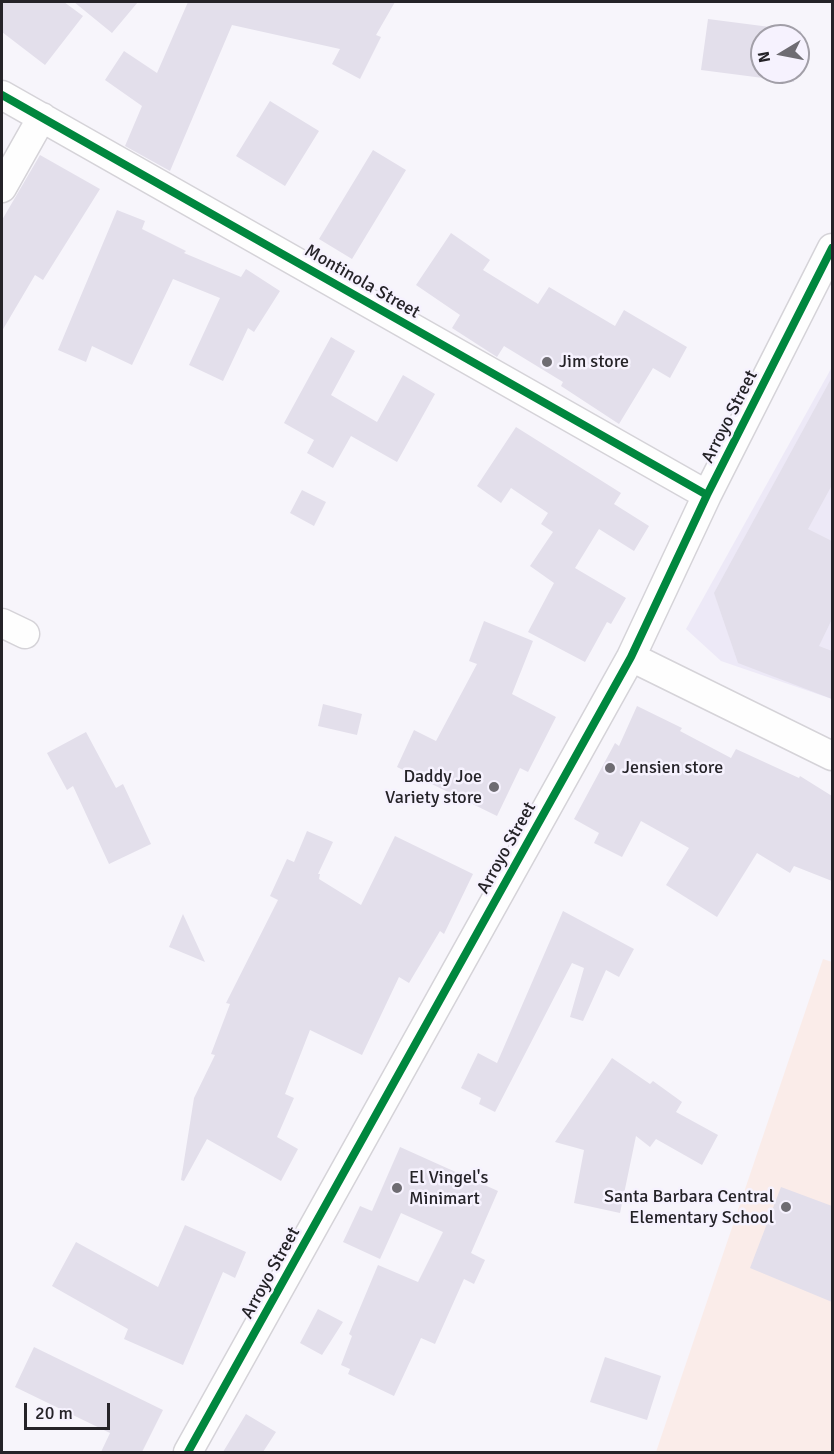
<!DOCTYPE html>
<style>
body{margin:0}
#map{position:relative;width:834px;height:1454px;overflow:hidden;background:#f7f5fb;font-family:Signika,sans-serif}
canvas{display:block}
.frame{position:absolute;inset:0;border:3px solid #252328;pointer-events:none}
.north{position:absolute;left:750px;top:24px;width:60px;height:60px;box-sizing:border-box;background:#f6f2fe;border:2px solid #a29fa8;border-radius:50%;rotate:260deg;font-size:16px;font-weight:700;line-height:24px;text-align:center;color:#252328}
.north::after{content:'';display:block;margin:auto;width:21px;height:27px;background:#6e6c72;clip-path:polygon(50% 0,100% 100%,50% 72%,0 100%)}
.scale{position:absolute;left:24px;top:1403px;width:86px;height:27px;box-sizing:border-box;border:3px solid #252328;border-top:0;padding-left:8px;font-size:18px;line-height:21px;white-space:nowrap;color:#252328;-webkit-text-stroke:4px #f6f2fe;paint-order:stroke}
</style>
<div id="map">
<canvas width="834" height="1454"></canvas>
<div class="frame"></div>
<div class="north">N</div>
<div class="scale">20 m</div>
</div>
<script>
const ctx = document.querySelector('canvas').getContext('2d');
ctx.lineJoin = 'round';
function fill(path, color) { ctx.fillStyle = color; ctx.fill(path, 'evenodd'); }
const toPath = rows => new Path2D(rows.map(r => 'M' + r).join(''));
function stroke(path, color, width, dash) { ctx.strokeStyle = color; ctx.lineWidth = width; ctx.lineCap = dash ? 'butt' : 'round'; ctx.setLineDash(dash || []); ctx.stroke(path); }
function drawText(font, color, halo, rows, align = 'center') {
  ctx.font = font + ' Signika,sans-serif'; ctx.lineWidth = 5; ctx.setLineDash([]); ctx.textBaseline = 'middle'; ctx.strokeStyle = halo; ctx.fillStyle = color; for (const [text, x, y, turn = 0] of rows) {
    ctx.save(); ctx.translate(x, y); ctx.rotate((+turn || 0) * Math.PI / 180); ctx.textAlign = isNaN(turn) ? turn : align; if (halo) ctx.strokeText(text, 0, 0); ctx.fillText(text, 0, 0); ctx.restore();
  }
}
const built = toPath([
 [832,367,832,699,721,661,686,629]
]);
const education = toPath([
 [823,959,832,962,832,1452,656,1452]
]);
const building = toPath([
 [2,2,64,2,83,16,45,65,2,32],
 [74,2,138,2,112,33],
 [188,2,395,2,376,35,381,37,360,79,332,64,340,49,232,25,170,171,125,146,142,106,105,80,124,51,157,73],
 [708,19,801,31,798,53,798,36,762,36,762,72,795,72,794,82,701,70],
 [270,101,319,131,285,186,236,156],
 [373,150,406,170,352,259,319,239],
 [40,155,100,189,43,280,35,275,2,331,2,220],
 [117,210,145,221,142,229,186,251,184,253,241,277,246,269,280,291,254,332,248,328,223,381,189,365,220,298,173,279,132,365,92,346,86,362,58,350],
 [451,233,490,260,483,270,538,304,549,287,615,326,624,310,687,347,670,378,653,368,619,424,561,386,563,382,504,346,497,357,452,328,460,315,416,285],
 [331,337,355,351,331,395,377,422,403,375,435,394,397,462,351,436,333,468,307,453,314,440,284,423],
 [832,377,832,485,808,529,832,541,832,619,819,646,832,651,832,699,738,663,714,593],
 [516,427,621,493,614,504,649,526,634,551,599,529,575,568,626,598,611,624,607,622,585,662,528,632,554,583,530,566,553,532,541,524,548,513,511,488,501,503,477,486],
 [302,490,326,502,314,526,290,513],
 [484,621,533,641,512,694,556,717,528,772,520,768,497,816,397,767,414,730,436,741,477,664,469,661],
 [323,704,362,714,357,735,318,726],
 [637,706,682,728,680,731,731,758,736,749,799,778,800,776,832,796,832,881,794,866,790,873,757,853,717,917,666,885,689,848,641,821,622,857,594,843,599,833,574,819,615,743,619,746],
 [86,732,116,788,123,784,151,844,109,864,73,786,67,790,47,753],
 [307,831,333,842,318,874,320,874,319,879,361,905,395,836,473,874,444,934,440,931,409,983,399,977,362,1055,310,1030,285,1094,294,1098,277,1137,298,1149,281,1181,207,1139,184,1181,181,1180,194,1098,215,1055,211,1054,230,1004,226,1003,278,900,270,896,287,859,294,862],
 [563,911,634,949,619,977,606,970,583,1021,570,1017,584,968,572,963,495,1112,479,1104,481,1098,461,1088,478,1053,497,1063],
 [183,914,205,962,169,947],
 [612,1058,650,1084,653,1081,682,1102,676,1112,718,1135,702,1165,656,1139,650,1147,636,1136,620,1213,574,1203,584,1150,555,1142],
 [400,1147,498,1191,471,1253,485,1260,474,1284,464,1279,435,1344,421,1338,394,1396,348,1374,350,1369,341,1365,352,1336,349,1334,378,1265,418,1282,443,1232,401,1213,380,1259,343,1242,360,1206,372,1211],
 [781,1187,832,1206,832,1302,750,1268],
 [185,1225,246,1252,235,1278,223,1272,183,1365,124,1339,128,1329,52,1286,76,1242,158,1287],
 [318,1309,343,1322,322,1355,300,1343],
 [34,1347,163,1410,142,1452,101,1452,110,1433,15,1387],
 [605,1357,661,1376,647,1420,590,1402],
 [246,1414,276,1432,263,1452,223,1452]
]);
const minor = toPath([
 [2,95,707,495],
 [2,188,42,117],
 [2,623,25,634],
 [631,657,832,756],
 [188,1452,631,657,707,495,832,248]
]);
const cycleway = toPath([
 [2,95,707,495],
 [188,1452,631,657,707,495,832,248]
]);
const markers = [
 [547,362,6,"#6e6c72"],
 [610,768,6,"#6e6c72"],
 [494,787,6,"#6e6c72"],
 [397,1188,6,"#6e6c72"],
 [786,1207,6,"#6e6c72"]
];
const streetNames = [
 ["Montinola Street",362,282,30],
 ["Arroyo Street",730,417,-63],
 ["Arroyo Street",507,848,-61],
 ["Arroyo Street",271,1273,-61]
];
const poiNames = [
 ["Jim store",559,362],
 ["Jensien store",622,768],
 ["Daddy Joe",482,777,"right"],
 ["Variety store",482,798,"right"],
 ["El Vingel's",409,1178],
 ["Minimart",409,1199],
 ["Santa Barbara Central",774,1197,"right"],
 ["Elementary School",774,1218,"right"]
];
fill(built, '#ede9f7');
fill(education, '#faece9');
fill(building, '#e3dfeb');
stroke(minor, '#d5d3d8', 31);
stroke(minor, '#fefefe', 28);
stroke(cycleway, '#00873e', 8);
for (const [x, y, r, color] of markers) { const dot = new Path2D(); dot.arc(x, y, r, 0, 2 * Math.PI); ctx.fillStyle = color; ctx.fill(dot); stroke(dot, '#f6f2fe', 2); }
drawText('18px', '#252328', '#f6f2fe', streetNames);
drawText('18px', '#252328', '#f6f2fe', poiNames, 'left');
</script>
